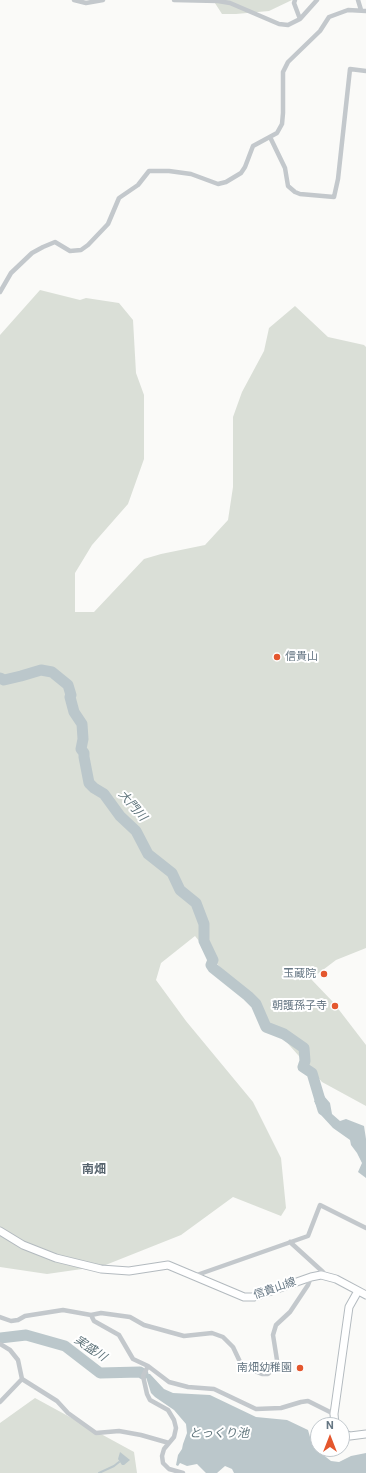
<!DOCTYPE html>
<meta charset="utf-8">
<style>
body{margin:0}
#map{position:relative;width:366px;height:1473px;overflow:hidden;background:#fafaf8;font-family:Roboto,sans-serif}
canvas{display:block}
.north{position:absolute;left:310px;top:1417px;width:40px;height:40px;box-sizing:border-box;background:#fff;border:1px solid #c1c8cd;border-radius:50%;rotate:0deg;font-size:11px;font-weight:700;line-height:16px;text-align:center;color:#657683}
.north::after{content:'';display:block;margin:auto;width:14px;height:18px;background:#e4572e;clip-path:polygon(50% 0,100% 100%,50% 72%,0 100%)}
</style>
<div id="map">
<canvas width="366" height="1473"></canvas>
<div class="north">N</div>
</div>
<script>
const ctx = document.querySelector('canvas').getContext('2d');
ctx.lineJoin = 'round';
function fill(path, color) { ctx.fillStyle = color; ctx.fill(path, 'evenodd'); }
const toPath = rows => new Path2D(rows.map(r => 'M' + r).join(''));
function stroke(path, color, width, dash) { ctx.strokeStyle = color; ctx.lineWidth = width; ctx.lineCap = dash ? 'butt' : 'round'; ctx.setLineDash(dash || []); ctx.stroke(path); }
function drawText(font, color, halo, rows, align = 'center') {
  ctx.font = font + ' Roboto,"Noto Sans JP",sans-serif'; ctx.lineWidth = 4; ctx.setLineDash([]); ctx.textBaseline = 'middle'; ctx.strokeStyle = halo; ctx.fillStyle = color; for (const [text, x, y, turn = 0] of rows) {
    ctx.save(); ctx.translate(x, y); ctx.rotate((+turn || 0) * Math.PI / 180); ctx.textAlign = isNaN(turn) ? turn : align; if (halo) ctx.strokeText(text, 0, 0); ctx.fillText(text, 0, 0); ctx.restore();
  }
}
const green = toPath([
 [213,0,292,0,269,11,236,14,222,14],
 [40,290,80,300,86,298,119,303,133,320,136,373,144,395,144,459,128,504,92,545,75,573,75,612,94,612,144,559,161,554,205,545,228,520,233,487,233,417,242,392,264,351,269,328,295,306,328,337,364,345,366,347,366,948,336,960,311,979,333,1002,366,1045,366,1106,322,1082,219,966,195,936,161,963,156,980,186,1021,253,1102,281,1158,286,1208,281,1216,233,1197,181,1235,103,1266,47,1274,0,1267,0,335],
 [35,1398,134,1452,137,1473,0,1473,0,1423]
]);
const water = toPath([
 [320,1096,324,1096,330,1103,332,1114,340,1121,346,1119,364,1126,366,1139,366,1178,358,1172,362,1163,357,1153,351,1145,350,1140,333,1128,321,1115,314,1101],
 [148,1374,150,1374,164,1389,173,1393,210,1395,256,1417,287,1420,308,1430,312,1444,317,1450,331,1461,339,1462,351,1456,366,1453,366,1473,234,1473,232,1469,225,1466,217,1473,206,1473,197,1464,187,1466,180,1463,178,1466,176,1465,178,1455,182,1449,183,1444,187,1433,186,1424,174,1410,155,1397,151,1393,146,1377],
 [120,1452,130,1460,124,1465,122,1465,118,1459]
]);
const stream = toPath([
 [99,1473,114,1466,119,1462]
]);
const river = toPath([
 [0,678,4,680,21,676,41,670,52,672,68,685,71,695,70,697,74,712,82,724,83,739,81,749,84,753,84,757,89,783,94,788,104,794,120,816,136,831,148,854,172,873,180,890,196,903,204,924,204,941,213,960,211,965,213,968,248,996,256,1004,266,1027,284,1034,304,1048,305,1061,303,1067,312,1073,323,1110],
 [0,1338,26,1335,65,1346,100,1373,140,1372,143,1374]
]);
const street = toPath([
 [74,0,86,3,103,0],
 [174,0,218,1,230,3,279,24,288,25,300,19,317,0],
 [295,0,294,3,300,19],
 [358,0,361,10],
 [270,137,285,168,288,186,295,192,300,194,334,197,338,179,350,69,366,71],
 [0,292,11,273,32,253,43,247,55,242,70,251,81,250,88,245,108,224,119,198,138,185,149,171,169,171,191,174,218,184,226,182,241,173,245,167,253,146,277,133,282,124,283,113,283,72,288,62,320,31,329,17,348,10,366,11],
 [290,1242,323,1272,326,1276],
 [194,1276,308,1236,320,1205,366,1228],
 [91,1315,94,1321,119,1335,133,1359,148,1366,169,1382,188,1387,214,1389,256,1409,281,1408,301,1402,308,1401,334,1414],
 [0,1317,11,1321,18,1320,25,1316,63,1310,91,1315,101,1313,130,1317,144,1325,184,1336,212,1333,223,1337,233,1347,242,1366,262,1374,268,1374,274,1368,277,1360,273,1335,276,1325,290,1312,308,1285,311,1277],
 [0,1344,10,1350,18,1360,22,1379,57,1401,68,1413,96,1433,119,1431,141,1435,169,1443],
 [148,1366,143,1376,147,1394,150,1400,168,1410,174,1420,176,1428,174,1437,164,1449,162,1456,163,1463,169,1469,183,1473],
 [0,1402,22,1379]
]);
const secondary = toPath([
 [0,1231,23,1245,56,1258,101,1269,129,1271,168,1265,244,1297,254,1297,311,1277,321,1275,336,1279,366,1295],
 [335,1425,334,1414,349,1307,358,1291],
 [342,1433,350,1436,366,1434]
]);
const markers = [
 [277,657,4,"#e4572e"],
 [324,974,4,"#e4572e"],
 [335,1006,4,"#e4572e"],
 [300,1368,4,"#e4572e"]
];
const poiNames = [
 ["信貴山",285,657,"left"],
 ["玉蔵院",316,974],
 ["朝護孫子寺",327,1006],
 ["南畑幼稚園",292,1368]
];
const streetNames = [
 ["信貴山線",275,1289,-19]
];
const waterNames = [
 ["大門川",132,806,49],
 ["実盛川",90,1349,34],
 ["とっくり池",219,1434]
];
const neighbourhoodNames = [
 ["南畑",94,1170]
];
fill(green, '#dadfd7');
fill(water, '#bbc7cb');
stroke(stream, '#bbc7cb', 2);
stroke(river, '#bbc7cb', 11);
stroke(secondary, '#b3babf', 9);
stroke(street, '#c3c8cc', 4.5);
stroke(secondary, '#fff', 7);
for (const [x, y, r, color] of markers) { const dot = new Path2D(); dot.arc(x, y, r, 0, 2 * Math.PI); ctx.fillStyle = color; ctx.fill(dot); stroke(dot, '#fff', 1.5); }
drawText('11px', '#657683', '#fff', poiNames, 'right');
drawText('11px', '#657683', '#fff', streetNames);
drawText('italic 12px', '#60757c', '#fff', waterNames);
drawText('bold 12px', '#57646e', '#fff', neighbourhoodNames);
</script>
